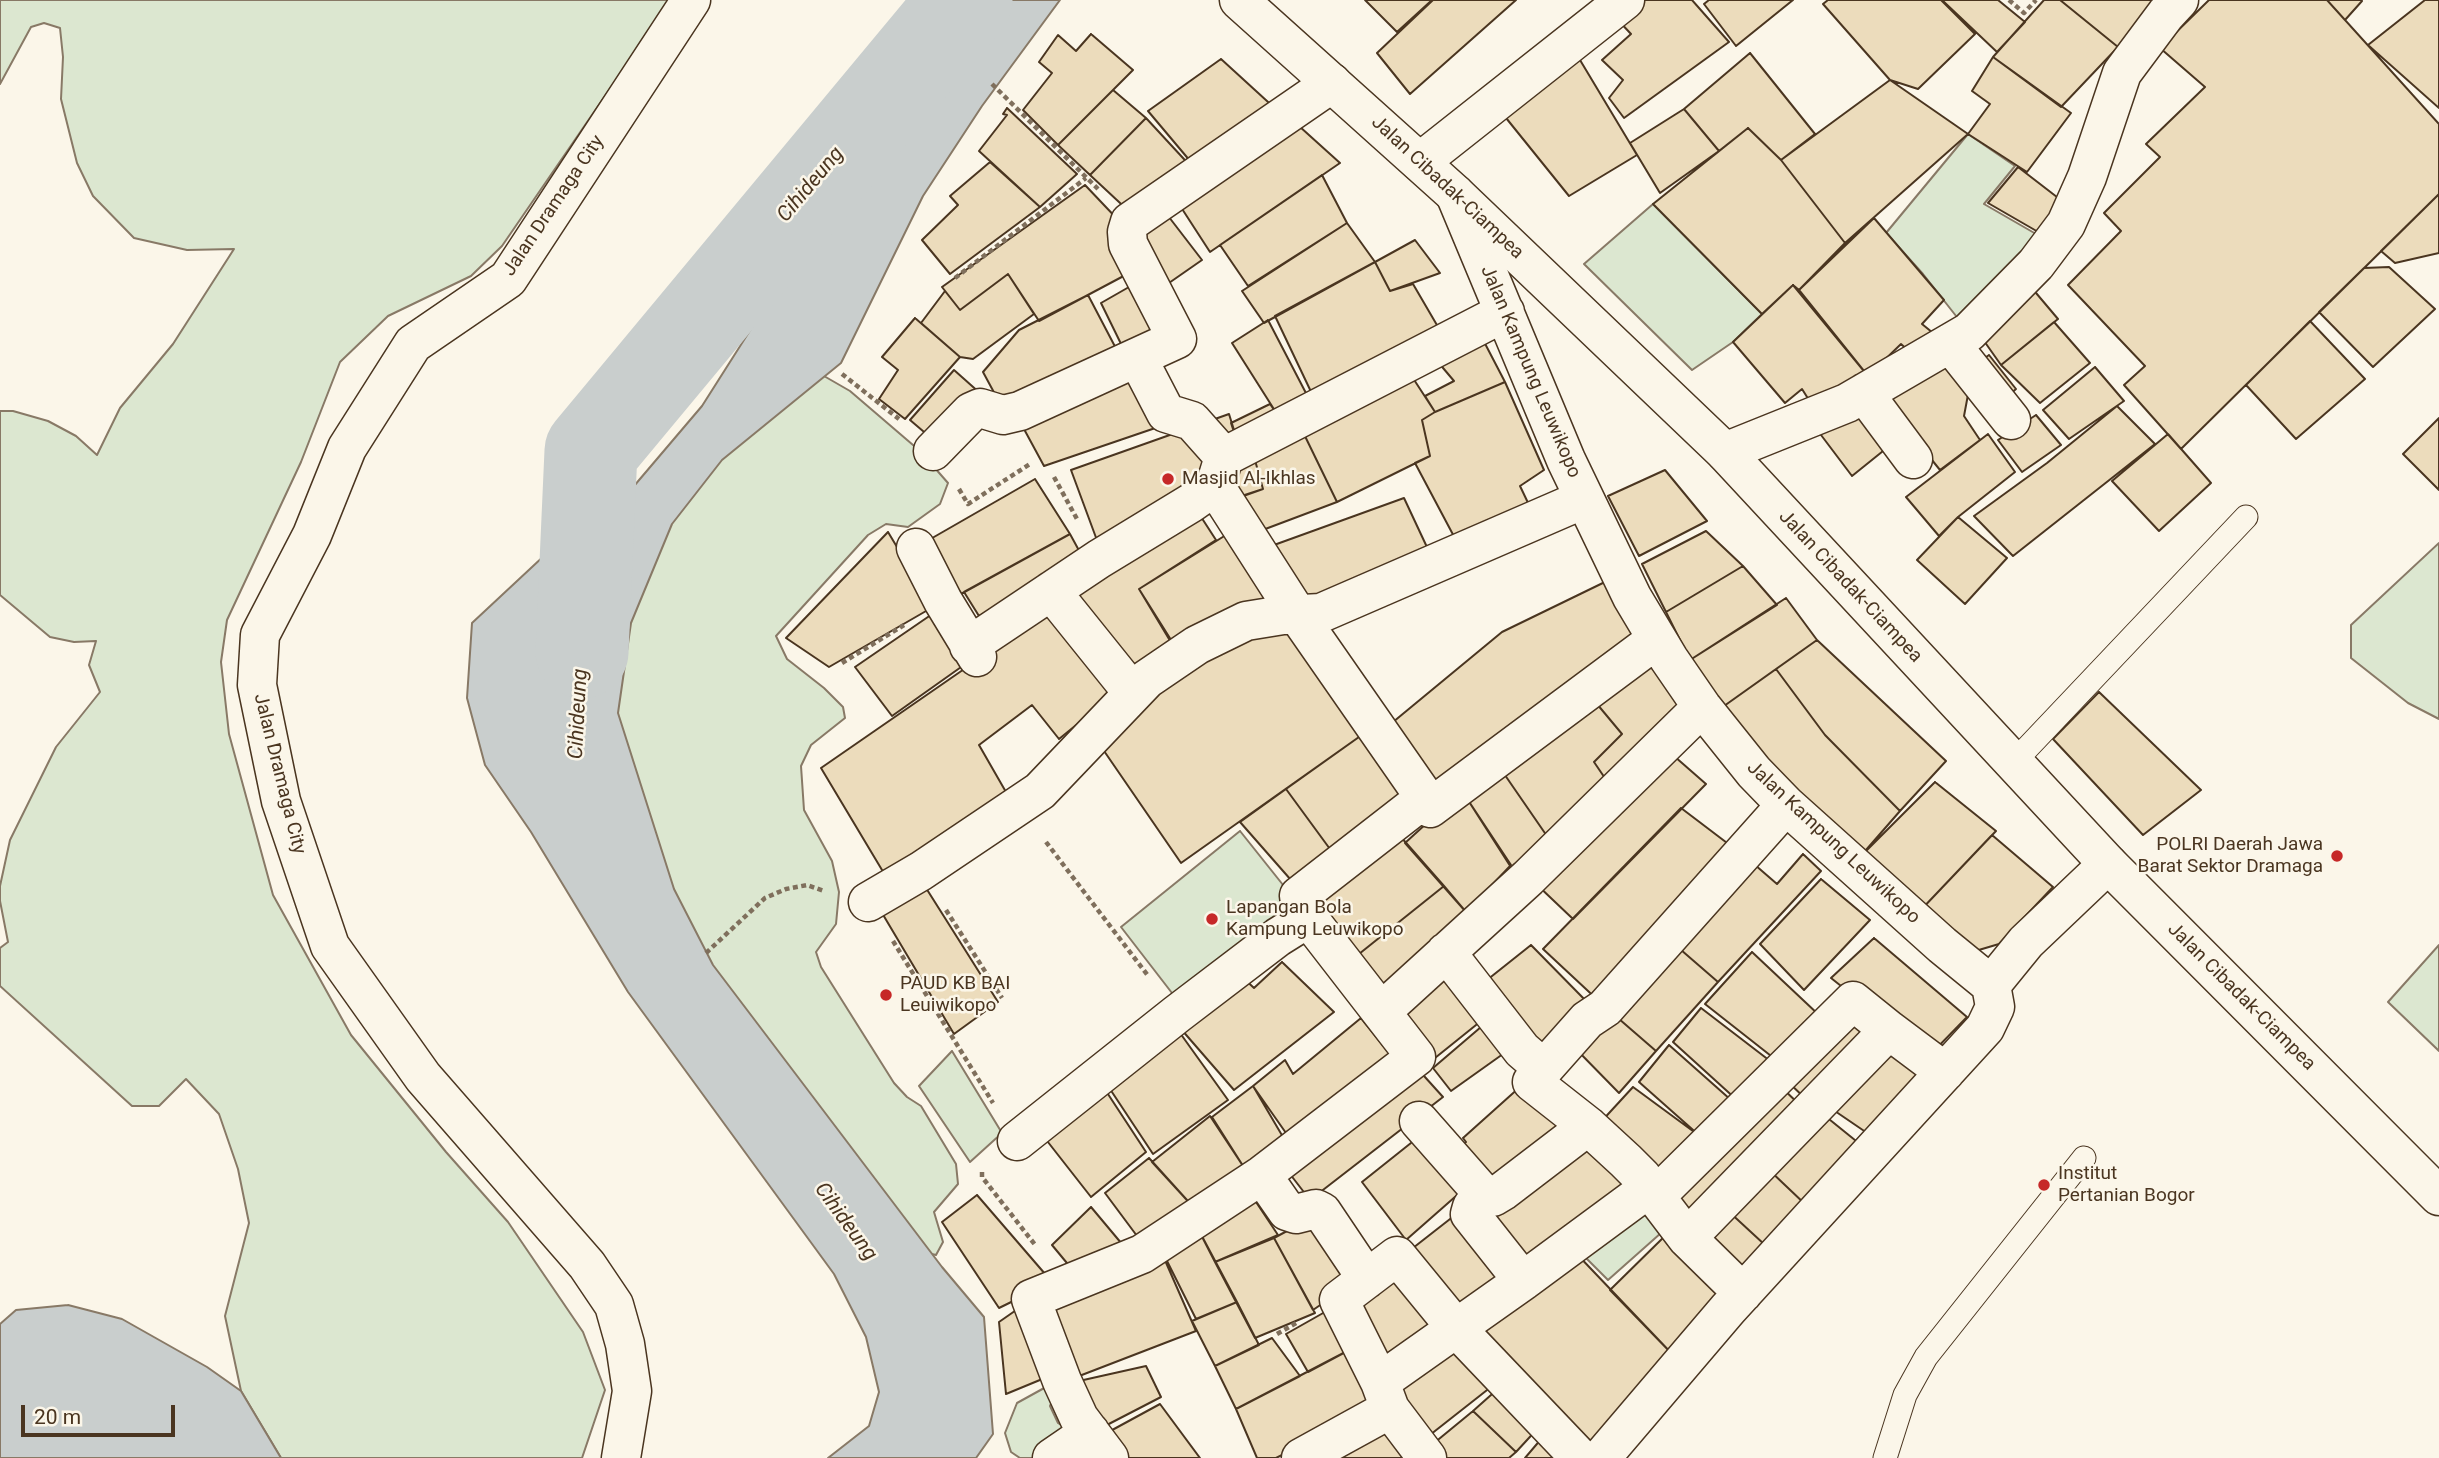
<!DOCTYPE html>
<style>
body{margin:0}
#map{position:relative;width:2439px;height:1458px;overflow:hidden;background:#fbf6e9;font-family:Roboto,sans-serif}
canvas{display:block}
.scale{position:absolute;left:21px;top:1405px;width:154px;height:32px;box-sizing:border-box;border:4px solid #4a3520;border-top:0;padding-left:9px;font-size:21px;line-height:24px;white-space:nowrap;color:#4a3520;-webkit-text-stroke:5px #fbf6e9;paint-order:stroke}
</style>
<div id="map">
<canvas width="2439" height="1458"></canvas>
<div class="scale">20 m</div>
</div>
<script>
const ctx = document.querySelector('canvas').getContext('2d');
ctx.lineJoin = 'round';
function fill(path, color) { ctx.fillStyle = color; ctx.fill(path, 'evenodd'); }
const toPath = rows => new Path2D(rows.map(r => 'M' + r).join(''));
function stroke(path, color, width, dash) { ctx.strokeStyle = color; ctx.lineWidth = width; ctx.lineCap = dash ? 'butt' : 'round'; ctx.setLineDash(dash || []); ctx.stroke(path); }
function drawText(font, color, halo, rows, align = 'center') {
  ctx.font = font + ' Roboto,sans-serif'; ctx.lineWidth = 5; ctx.setLineDash([]); ctx.textBaseline = 'middle'; ctx.strokeStyle = halo; ctx.fillStyle = color; for (const [text, x, y, turn = 0] of rows) {
    ctx.save(); ctx.translate(x, y); ctx.rotate((+turn || 0) * Math.PI / 180); ctx.textAlign = isNaN(turn) ? turn : align; if (halo) ctx.strokeText(text, 0, 0); ctx.fillText(text, 0, 0); ctx.restore();
  }
}
const green = toPath([
 [0,0,671,0,502,246,471,276,388,316,340,362,301,462,227,620,221,662,229,734,273,895,351,1035,446,1152,508,1222,583,1332,605,1390,582,1458,281,1458,241,1391,225,1316,249,1223,238,1169,219,1114,186,1079,159,1106,132,1106,0,986,0,948,8,942,0,901,0,886,10,840,56,747,100,692,89,665,96,641,74,642,50,637,0,595,0,411,13,411,48,421,76,436,97,455,120,408,173,344,234,249,187,250,134,238,93,196,77,163,61,99,63,57,60,28,44,23,31,27,0,84,0,0],
 [1968,134,2015,166,1984,204,2043,238,1960,321,1923,274,1886,233,1968,134],
 [1653,204,1762,314,1733,342,1692,370,1584,264,1653,204],
 [817,372,850,391,920,451,948,483,940,504,908,527,886,524,868,535,776,636,787,659,824,688,843,707,845,718,811,745,801,766,804,810,832,861,839,892,836,924,816,952,821,967,894,1083,907,1097,921,1106,956,1164,958,1184,934,1212,943,1242,936,1255,893,1245,749,1081,591,694,658,507,817,372],
 [2439,543,2439,719,2408,703,2351,658,2351,625,2439,543],
 [1240,831,1303,910,1182,1006,1121,927,1240,831],
 [2439,945,2439,1051,2388,1002,2439,945],
 [952,1051,1002,1133,970,1162,919,1086,952,1051],
 [1643,1198,1670,1225,1608,1280,1576,1248,1643,1198],
 [1046,1387,1054,1397,1050,1406,1058,1423,1069,1430,1074,1458,1020,1458,1011,1452,1005,1433,1017,1403,1046,1387]
]);
const water = toPath([
 [946,0,1060,0,982,106,923,196,841,363,722,460,672,524,631,623,618,713,674,889,713,965,942,1267,984,1317,993,1434,976,1458,828,1458,869,1426,879,1392,866,1337,834,1274,628,992,531,832,485,765,467,698,472,623,561,540,617,506,702,406,756,321,809,258,868,182,873,141,946,0],
 [68,1305,122,1319,207,1367,241,1391,281,1458,0,1458,0,1324,16,1310,68,1305]
]);
const river = toPath([
 [582,652,591,451,966,0]
]);
const building = toPath([
 [1365,0,1432,0,1397,32,1365,0],
 [1433,0,1516,0,1410,94,1377,53,1433,0],
 [1637,0,1692,0,1729,42,1624,118,1609,98,1623,80,1602,60,1631,34,1617,19,1637,0],
 [1709,0,1793,0,1736,46,1704,4,1709,0],
 [1828,0,1941,0,1975,34,1918,89,1890,80,1823,4,1828,0],
 [1942,0,1998,0,2025,22,1997,52,1942,0],
 [2044,0,2060,0,2118,47,2061,107,1993,57,2044,0],
 [2060,0,2161,0,2118,47,2060,0],
 [2209,0,2327,0,2439,124,2439,194,2181,449,2124,385,2145,366,2068,285,2121,231,2104,213,2160,157,2146,144,2205,87,2160,48,2209,0],
 [2327,0,2361,0,2362,1,2345,20,2327,0],
 [2425,0,2439,0,2439,108,2368,45,2425,0],
 [1091,34,1133,70,1058,145,1023,110,1052,73,1039,62,1058,35,1076,51,1091,34],
 [1574,50,1637,155,1569,196,1498,108,1574,50],
 [1750,53,1815,134,1781,160,1748,128,1719,151,1684,109,1750,53],
 [1993,57,2071,113,2027,172,1968,134,1990,104,1972,91,1993,57],
 [1221,59,1279,112,1196,168,1148,111,1221,59],
 [1890,80,1968,134,1845,243,1781,160,1890,80],
 [1113,90,1146,118,1090,175,1058,145,1113,90],
 [1007,108,1077,174,1040,207,979,151,1007,115,1003,114,1007,108],
 [1684,109,1719,151,1660,193,1630,143,1684,109],
 [1289,117,1340,163,1210,252,1175,198,1289,117],
 [1146,118,1195,171,1134,216,1090,175,1146,118],
 [1748,128,1781,160,1845,243,1799,290,1793,285,1762,314,1653,204,1748,128],
 [990,162,1040,207,950,274,922,240,958,205,950,196,990,162],
 [2018,167,2066,204,2040,233,1988,203,2018,167],
 [1322,175,1347,223,1248,286,1220,245,1322,175],
 [1085,185,1122,224,1133,271,1039,321,1008,274,960,310,942,287,1085,185],
 [2439,194,2439,253,2395,263,2381,251,2439,194],
 [1162,208,1202,260,1156,292,1140,227,1162,208],
 [1874,218,1944,300,1922,324,1933,333,1912,354,1901,344,1868,376,1799,290,1874,218],
 [1347,223,1375,262,1264,323,1242,291,1347,223],
 [1415,240,1440,273,1390,291,1375,262,1415,240],
 [1375,262,1390,291,1413,284,1441,332,1314,398,1275,316,1375,262],
 [2389,267,2435,309,2373,367,2319,312,2364,268,2389,267],
 [1008,274,1034,314,973,359,960,357,921,323,945,291,960,310,1008,274],
 [1136,283,1163,331,1125,352,1101,303,1136,283],
 [1793,285,1868,376,1814,408,1802,389,1785,403,1733,342,1793,285],
 [2031,287,2058,319,2001,365,1977,331,2031,287],
 [1088,295,1121,358,1004,411,983,372,1019,330,1088,295],
 [915,318,960,357,905,419,879,399,898,370,882,357,915,318],
 [1268,320,1308,397,1277,414,1232,343,1268,320],
 [2310,321,2365,379,2296,439,2246,385,2310,321],
 [2054,322,2090,363,2040,403,2001,365,2054,322],
 [1480,334,1505,382,1435,412,1425,396,1454,381,1438,362,1480,334],
 [1946,355,1970,384,1964,416,1980,440,1940,470,1886,403,1946,355],
 [1989,355,2016,389,2001,402,1972,367,1989,355],
 [1134,367,1170,423,1044,466,1018,418,1134,367],
 [2095,367,2124,401,2069,439,2043,410,2095,367],
 [954,370,981,394,937,443,910,420,954,370],
 [1409,372,1435,412,1422,420,1430,456,1337,502,1302,430,1409,372],
 [1505,382,1544,470,1520,486,1530,507,1458,544,1415,463,1430,456,1422,420,1435,412,1505,382],
 [1270,404,1277,414,1302,430,1337,502,1252,534,1232,500,1263,489,1253,453,1242,456,1231,423,1270,404],
 [1863,405,1893,443,1852,476,1818,431,1863,405],
 [2117,406,2155,444,2013,556,1974,516,2047,463,2117,406],
 [1229,414,1242,456,1253,453,1263,489,1098,543,1071,470,1229,414],
 [2036,415,2061,445,2022,472,1998,440,2036,415],
 [2439,418,2439,490,2403,454,2439,418],
 [1988,434,2015,472,1958,517,1939,536,1906,497,1988,434],
 [2168,434,2211,483,2159,531,2112,481,2168,434],
 [1665,470,1707,521,1639,556,1608,496,1665,470],
 [1035,479,1070,534,959,595,927,541,1035,479],
 [1404,498,1433,560,1307,607,1274,545,1404,498],
 [1194,506,1216,540,1139,589,1172,644,1125,676,1066,596,1194,506],
 [1958,517,2007,558,1965,604,1917,560,1958,517],
 [1234,530,1275,592,1178,651,1139,589,1234,530],
 [1706,531,1743,566,1666,612,1642,564,1706,531],
 [888,532,933,607,829,667,786,638,888,532],
 [1070,534,1082,556,979,616,964,592,1070,534],
 [1743,566,1777,605,1690,660,1666,612,1743,566],
 [1609,580,1645,638,1434,796,1387,727,1502,632,1609,580],
 [1786,598,1817,640,1717,711,1690,660,1786,598],
 [941,608,971,660,892,716,855,667,941,608],
 [1051,609,1118,691,1059,739,1032,705,979,745,1010,799,888,880,821,768,1051,609],
 [1274,625,1297,640,1366,732,1181,863,1102,748,1204,648,1274,625],
 [1817,640,1946,761,1900,811,1825,735,1776,669,1817,640],
 [1648,652,1688,715,1611,787,1594,762,1622,734,1592,698,1648,652],
 [1776,669,1825,735,1900,811,1859,858,1717,711,1776,669],
 [2099,692,2201,790,2143,835,2053,739,2099,692],
 [1592,698,1622,734,1594,762,1611,787,1549,839,1498,765,1592,698],
 [1366,732,1414,798,1338,860,1286,789,1366,732],
 [1666,749,1706,784,1573,919,1533,881,1666,749],
 [1498,765,1549,839,1514,872,1466,797,1498,765],
 [1935,782,1996,831,1918,913,1859,858,1935,782],
 [1286,789,1338,860,1298,888,1240,822,1286,789],
 [1462,791,1511,865,1466,912,1405,843,1462,791],
 [1681,808,1735,849,1602,1004,1543,949,1681,808],
 [1393,828,1444,886,1359,954,1308,894,1393,828],
 [1992,835,2053,887,1999,944,1972,952,1918,913,1992,835],
 [1803,854,1821,871,1718,982,1673,943,1747,858,1777,884,1803,854],
 [1821,879,1870,920,1804,990,1760,944,1821,879],
 [1444,886,1466,912,1386,1000,1359,954,1444,886],
 [926,888,998,1002,954,1034,882,913,926,888],
 [1874,938,1967,1017,1929,1056,1831,978,1874,938],
 [1673,943,1718,982,1656,1051,1611,1012,1673,943],
 [1531,945,1589,1004,1545,1049,1487,980,1531,945],
 [1752,952,1820,1016,1780,1063,1705,1004,1752,952],
 [1282,962,1334,1012,1234,1090,1181,1029,1239,974,1254,988,1282,962],
 [1444,963,1486,1017,1430,1062,1389,1010,1444,963],
 [1701,1008,1774,1064,1738,1101,1673,1042,1701,1008],
 [1853,1008,1882,1030,1810,1103,1786,1080,1853,1008],
 [1611,1012,1656,1051,1619,1093,1573,1046,1611,1012],
 [1361,1018,1398,1064,1293,1143,1253,1086,1285,1060,1293,1074,1361,1018],
 [1488,1021,1510,1049,1451,1091,1433,1068,1488,1021],
 [1175,1026,1228,1100,1153,1154,1104,1080,1175,1026],
 [1890,1039,1933,1071,1873,1137,1829,1107,1890,1039],
 [1669,1045,1731,1100,1701,1137,1639,1082,1669,1045],
 [1415,1066,1443,1097,1310,1200,1283,1165,1415,1066],
 [1778,1084,1804,1109,1689,1225,1665,1196,1778,1084],
 [1253,1086,1283,1137,1245,1169,1212,1117,1253,1086],
 [1521,1086,1572,1131,1489,1193,1453,1153,1466,1142,1463,1138,1521,1086],
 [1633,1087,1701,1137,1658,1186,1599,1124,1633,1087],
 [1104,1088,1146,1152,1091,1197,1044,1137,1104,1088],
 [1819,1111,1866,1149,1807,1206,1766,1167,1819,1111],
 [1210,1116,1245,1169,1196,1210,1152,1162,1210,1116],
 [1587,1133,1640,1185,1527,1274,1474,1214,1587,1133],
 [1421,1135,1464,1189,1406,1240,1362,1182,1421,1135],
 [1149,1158,1196,1210,1143,1244,1105,1193,1149,1158],
 [1766,1167,1807,1206,1765,1245,1726,1209,1766,1167],
 [1248,1190,1278,1235,1215,1262,1196,1225,1248,1190],
 [977,1195,1052,1282,999,1308,942,1222,977,1195],
 [1091,1207,1127,1250,1076,1274,1052,1245,1091,1207],
 [1726,1209,1765,1245,1737,1280,1694,1240,1726,1209],
 [1459,1212,1514,1279,1459,1322,1404,1255,1459,1212],
 [1313,1217,1355,1281,1313,1310,1274,1238,1313,1217],
 [1196,1225,1237,1302,1196,1319,1160,1247,1196,1225],
 [1670,1231,1735,1292,1675,1357,1610,1290,1670,1231],
 [1274,1238,1315,1313,1255,1338,1215,1262,1274,1238],
 [1573,1250,1675,1357,1594,1454,1466,1332,1573,1250],
 [1164,1258,1196,1331,1074,1378,1051,1306,1164,1258],
 [1396,1265,1448,1328,1384,1373,1345,1303,1396,1265],
 [1237,1302,1259,1345,1215,1366,1192,1321,1237,1302],
 [1022,1306,1052,1375,1006,1394,999,1322,1022,1306],
 [1332,1308,1353,1348,1308,1372,1286,1334,1332,1308],
 [1454,1336,1496,1383,1421,1442,1388,1388,1454,1336],
 [1272,1338,1300,1376,1236,1409,1215,1366,1272,1338],
 [1353,1348,1379,1407,1276,1458,1257,1458,1236,1409,1353,1348],
 [1146,1366,1161,1397,1103,1427,1070,1383,1146,1366],
 [1500,1387,1539,1427,1516,1452,1473,1411,1500,1387],
 [1160,1404,1200,1458,1128,1458,1125,1452,1103,1435,1160,1404],
 [1473,1411,1516,1452,1509,1458,1436,1458,1428,1448,1473,1411],
 [1387,1416,1412,1458,1312,1458,1387,1416],
 [1542,1438,1566,1458,1525,1458,1542,1438]
]);
const path = toPath([
 [2009,0,2024,13,2036,0],
 [992,84,1098,189],
 [955,278,1086,178],
 [842,374,899,419],
 [1054,477,1077,519],
 [959,489,968,504,1030,464],
 [842,663,904,625],
 [1046,842,1149,977],
 [946,910,1002,998],
 [893,941,993,1103],
 [706,953,765,898,786,889,807,885,824,891],
 [982,1172,982,1177,1036,1246],
 [1277,1334,1298,1322]
]);
const service = toPath([
 [2013,763,2246,517],
 [1885,1458,1905,1395,1926,1357,2084,1158]
]);
const minor = toPath([
 [1420,162,1625,0],
 [1455,194,1566,460,1632,597,1669,659,1702,707,1754,772,1786,805,1942,945,1991,985,2026,942,2108,864],
 [1950,343,2011,420],
 [1138,359,1166,413,1192,421,1224,457],
 [1864,393,1913,459],
 [933,451,971,412,980,408,1003,415,1020,411,1177,339,1128,244,1127,232,1130,222,1332,83],
 [1725,452,1847,403,1969,332,2036,264,2066,224,2087,177,2122,73,2166,14,2179,0],
 [1215,486,1297,614,1425,798,1299,896,1313,924],
 [916,548,943,601,977,657],
 [1051,591,1133,693],
 [969,646,1099,559,1191,503,1215,486,1224,457,1505,312],
 [1430,808,1657,639],
 [868,902,921,871,1040,791,1147,679,1197,645,1246,621,1283,615,1321,613,1584,499],
 [1446,952,1522,1050,1544,1069],
 [1381,1012,1528,878,1702,707],
 [1419,1121,1478,1188,1481,1195,1472,1207,1470,1214,1523,1281],
 [1017,1141,1177,1014,1278,937,1302,922,1313,924,1416,1057,1262,1175,1142,1254,1031,1299,1062,1381,1079,1418,1109,1458],
 [1262,1175,1287,1211,1296,1214,1316,1209,1322,1212,1367,1279],
 [1649,1188,1642,1177,1626,1161,1588,1126,1532,1082,1587,1020,1605,1008,1786,805],
 [1481,1195,1493,1197,1503,1191,1588,1126],
 [1655,1197,1853,1001,1889,1030],
 [1687,1238,1889,1030,1945,1072],
 [1380,1382,1523,1281,1649,1188,1687,1238,1743,1293],
 [621,1458,632,1391,625,1344,614,1305,587,1265,423,1077,330,946,281,801,257,685,260,635,312,535,347,448,413,344,508,279,691,0],
 [1052,1458,1090,1432],
 [1301,1458,1390,1409],
 [1427,1458,1390,1409,1380,1382,1339,1300,1397,1256,1456,1328,1580,1458],
 [1601,1458,1728,1309,1985,1028,1995,1007,1991,985]
]);
const trunk = toPath([
 [1239,0,1455,194,1725,452,2108,864,2439,1196]
]);
const markers = [
 [1168,479,7,"#c62828"],
 [2337,856,7,"#c62828"],
 [1212,919,7,"#c62828"],
 [886,995,7,"#c62828"],
 [2044,1185,7,"#c62828"]
];
const streetNames = [
 ["Jalan Cibadak-Ciampea",1447,188,43],
 ["Jalan Dramaga City",554,206,-56],
 ["Jalan Kampung Leuwikopo",1530,372,67],
 ["Jalan Cibadak-Ciampea",1850,587,47],
 ["Jalan Dramaga City",279,774,76],
 ["Jalan Kampung Leuwikopo",1833,843,43],
 ["Jalan Cibadak-Ciampea",2241,997,45]
];
const poiNames = [
 ["Masjid Al-Ikhlas",1182,479],
 ["POLRI Daerah Jawa",2323,845,"right"],
 ["Barat Sektor Dramaga",2323,867,"right"],
 ["Lapangan Bola",1226,908],
 ["Kampung Leuwikopo",1226,930],
 ["PAUD KB BAI",900,984],
 ["Leuiwikopo",900,1006],
 ["Institut",2058,1174],
 ["Pertanian Bogor",2058,1196]
];
const waterNames = [
 ["Cihideung",811,185,-50],
 ["Cihideung",579,714,-87],
 ["Cihideung",845,1222,54]
];
fill(green, '#dce7d0');
stroke(green, '#887966', 2);
fill(water, '#c9cecd');
stroke(water, '#887966', 2);
stroke(river, '#c9cecd', 93);
fill(building, '#ecdcbc');
stroke(building, '#4a3520', 2);
stroke(service, '#4a3520', 25);
stroke(minor, '#4a3520', 41);
stroke(trunk, '#4a3520', 41);
stroke(path, '#7f6f5c', 4.5, [5, 3.5]);
stroke(service, '#fbf6e9', 23);
stroke(minor, '#fbf6e9', 38);
stroke(trunk, '#fbf6e9', 38);
for (const [x, y, r, color] of markers) { const dot = new Path2D(); dot.arc(x, y, r, 0, 2 * Math.PI); ctx.fillStyle = color; ctx.fill(dot); stroke(dot, '#fbf6e9', 2.5); }
drawText('19px', '#4a3520', '#fbf6e9', streetNames);
drawText('19px', '#4a3520', '#fbf6e9', poiNames, 'left');
drawText('italic 21px', '#4a3520', '#fbf6e9', waterNames);
</script>
